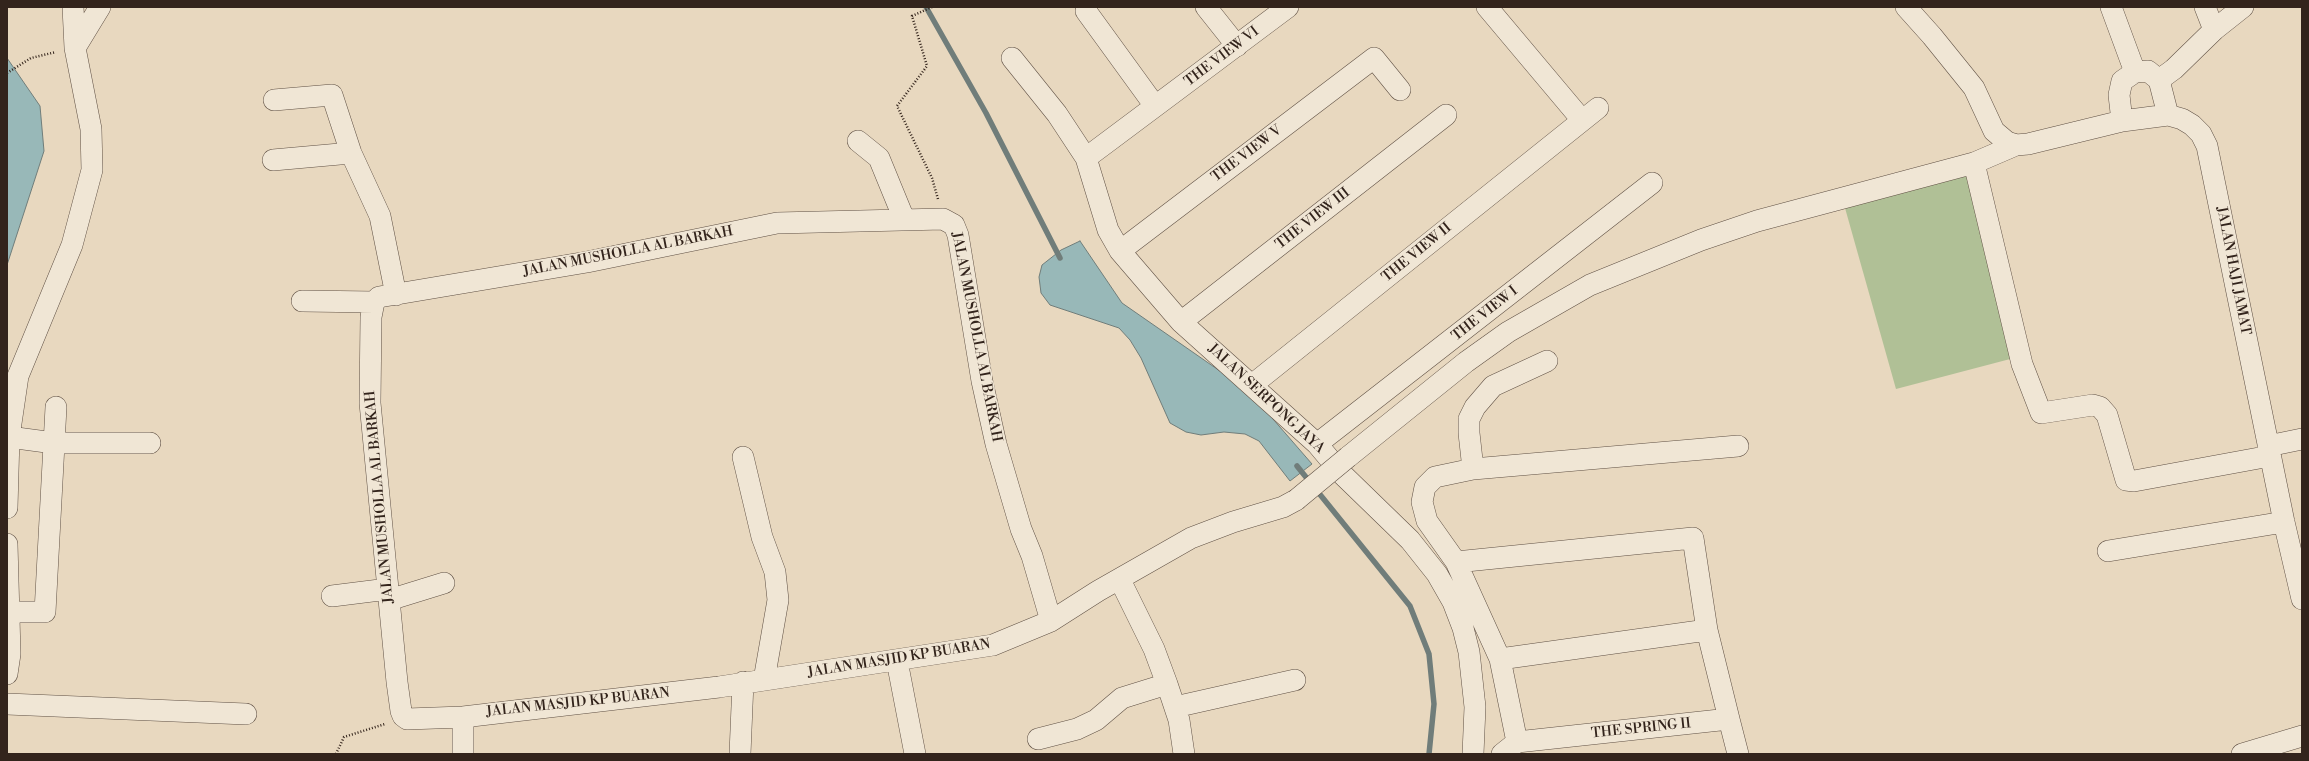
<!DOCTYPE html>
<style>
body{margin:0}
#map{position:relative;width:2309px;height:761px;overflow:hidden;background:#e8d8bf;font-family:"Libre Bodoni",serif}
canvas{display:block}
.frame{position:absolute;inset:0;border:8px solid #33241c;pointer-events:none}
</style>
<div id="map">
<canvas width="2309" height="761"></canvas>
<div class="frame"></div>
</div>
<script>
const ctx = document.querySelector('canvas').getContext('2d');
ctx.lineJoin = 'round';
function fill(path, color) { ctx.fillStyle = color; ctx.fill(path, 'evenodd'); }
const toPath = rows => new Path2D(rows.map(r => 'M' + r).join(''));
function stroke(path, color, width, dash) { ctx.strokeStyle = color; ctx.lineWidth = width; ctx.lineCap = dash ? 'butt' : 'round'; ctx.setLineDash(dash || []); ctx.stroke(path); }
function drawText(font, color, halo, rows, align = 'center') {
  ctx.font = font + ' "Libre Bodoni",serif'; ctx.lineWidth = 3; ctx.setLineDash([]); ctx.textBaseline = 'middle'; ctx.strokeStyle = halo; ctx.fillStyle = color; for (const [text, x, y, turn = 0] of rows) {
    ctx.save(); ctx.translate(x, y); ctx.rotate((+turn || 0) * Math.PI / 180); ctx.textAlign = isNaN(turn) ? turn : align; if (halo) ctx.strokeText(text, 0, 0); ctx.fillText(text, 0, 0); ctx.restore();
  }
}
const green = toPath([
 [1968,173,2014,358,1896,389,1845,208]
]);
const water = toPath([
 [7,58,40,106,44,151,7,265,7,58],
 [1080,241,1122,303,1230,378,1266,411,1312,464,1290,481,1259,441,1245,434,1224,432,1201,435,1186,432,1170,423,1141,358,1130,340,1119,328,1050,305,1041,293,1039,277,1042,265,1061,250,1080,241]
]);
const stream = toPath([
 [926,7,986,113,1060,258],
 [1297,466,1410,606,1429,654,1434,704,1429,754]
]);
const path = toPath([
 [932,7,912,16,927,66,897,106,932,178,938,199],
 [7,73,31,58,56,52],
 [336,754,344,737,385,724]
]);
const minor = toPath([
 [73,7,75,48,100,7],
 [1206,7,1237,46],
 [1487,7,1582,120],
 [1906,7,1932,36,1974,88,1994,131,2007,142,2016,145],
 [2111,7,2135,72],
 [2205,7,2214,30,2243,7],
 [1086,11,1155,106],
 [1012,58,1057,114,1086,158,1108,230,1120,251,1181,322,1317,444,1343,475,1410,540,1437,574,1453,602,1463,628,1469,652,1475,707,1473,754],
 [2159,80,2174,69,2214,30],
 [274,100,332,95,351,153,380,216,396,295],
 [2122,121,2119,95,2122,81,2135,72,2148,71,2159,80,2168,115],
 [858,141,879,158,904,219],
 [1086,158,1288,7],
 [273,160,351,153],
 [1974,163,2022,364,2041,413,2093,405,2100,407,2107,415,2126,480,2134,481,2270,456],
 [1120,251,1374,58,1400,90],
 [302,301,374,302],
 [1181,322,1446,115],
 [1252,385,1598,108],
 [9,437,54,443,150,443],
 [1317,444,1652,183],
 [2268,446,2302,439],
 [743,457,762,537,775,572,778,600,764,680],
 [1348,457,1466,362,1508,332,1590,285,1701,240,1757,221,1974,163,2016,145,2028,144,2122,121,2168,115,2182,119,2192,125,2201,134,2207,146,2284,522,2302,599],
 [1473,469,1469,433,1469,419,1475,407,1493,386,1547,361],
 [7,508,9,437,18,376,72,245,92,170,91,129,75,48],
 [7,544,10,654,7,674],
 [2108,551,2284,522],
 [1456,562,1693,538,1707,630],
 [1120,580,1154,649,1167,684,1179,720,1184,754],
 [332,596,388,589],
 [389,600,444,583],
 [9,612,45,612,56,407],
 [1051,621,1032,556,1021,529,996,444,982,381,958,235,954,225,943,219,777,223,587,262,379,297,374,302,371,317,370,403,397,682,401,711,403,716,407,719,463,717,719,687,993,645,1051,621,1098,591,1191,538,1233,522,1283,507,1296,500],
 [1500,659,1707,630,1729,719],
 [897,661,915,754],
 [7,704,246,714],
 [1175,707,1295,680],
 [1038,739,1077,729,1096,720,1122,698,1167,684],
 [1517,742,1729,719,1738,754],
 [463,754,463,717],
 [740,754,743,682],
 [1502,754,1517,742,1500,659,1456,562,1427,521,1422,502,1425,487,1435,477,1473,469,1738,446],
 [2242,754,2302,736]
]);
const minorBridge = toPath([
 [1296,500,1348,457]
]);
const streetNames = [
 ["THE VIEW VI",1222,57,-37],
 ["THE VIEW V",1247,154,-37],
 ["THE VIEW III",1313,219,-38],
 ["JALAN MUSHOLLA AL BARKAH",628,252,-11],
 ["THE VIEW II",1417,253,-39],
 ["JALAN HAJI JAMAT",2233,271,79],
 ["THE VIEW I",1485,314,-38],
 ["JALAN MUSHOLLA AL BARKAH",976,337,79],
 ["JALAN SERPONG JAYA",1266,399,43],
 ["JALAN MUSHOLLA AL BARKAH",380,497,-95],
 ["JALAN MASJID KP BUARAN",899,659,-9],
 ["JALAN MASJID KP BUARAN",578,703,-6],
 ["THE SPRING II",1641,729,-6]
];
fill(green, '#b0c096');
fill(water, '#98b8b8');
stroke(water, '#707d7a', 1);
stroke(stream, '#707d7a', 5.5);
stroke(minor, '#605145', 22);
stroke(path, '#33241c', 2.5, [1, 2]);
stroke(minor, '#f0e6d5', 21);
stroke(minorBridge, '#605145', 22, []);
stroke(minorBridge, '#f0e6d5', 21);
drawText('14px', '#33241c', '#f0e6d5', streetNames);
</script>
